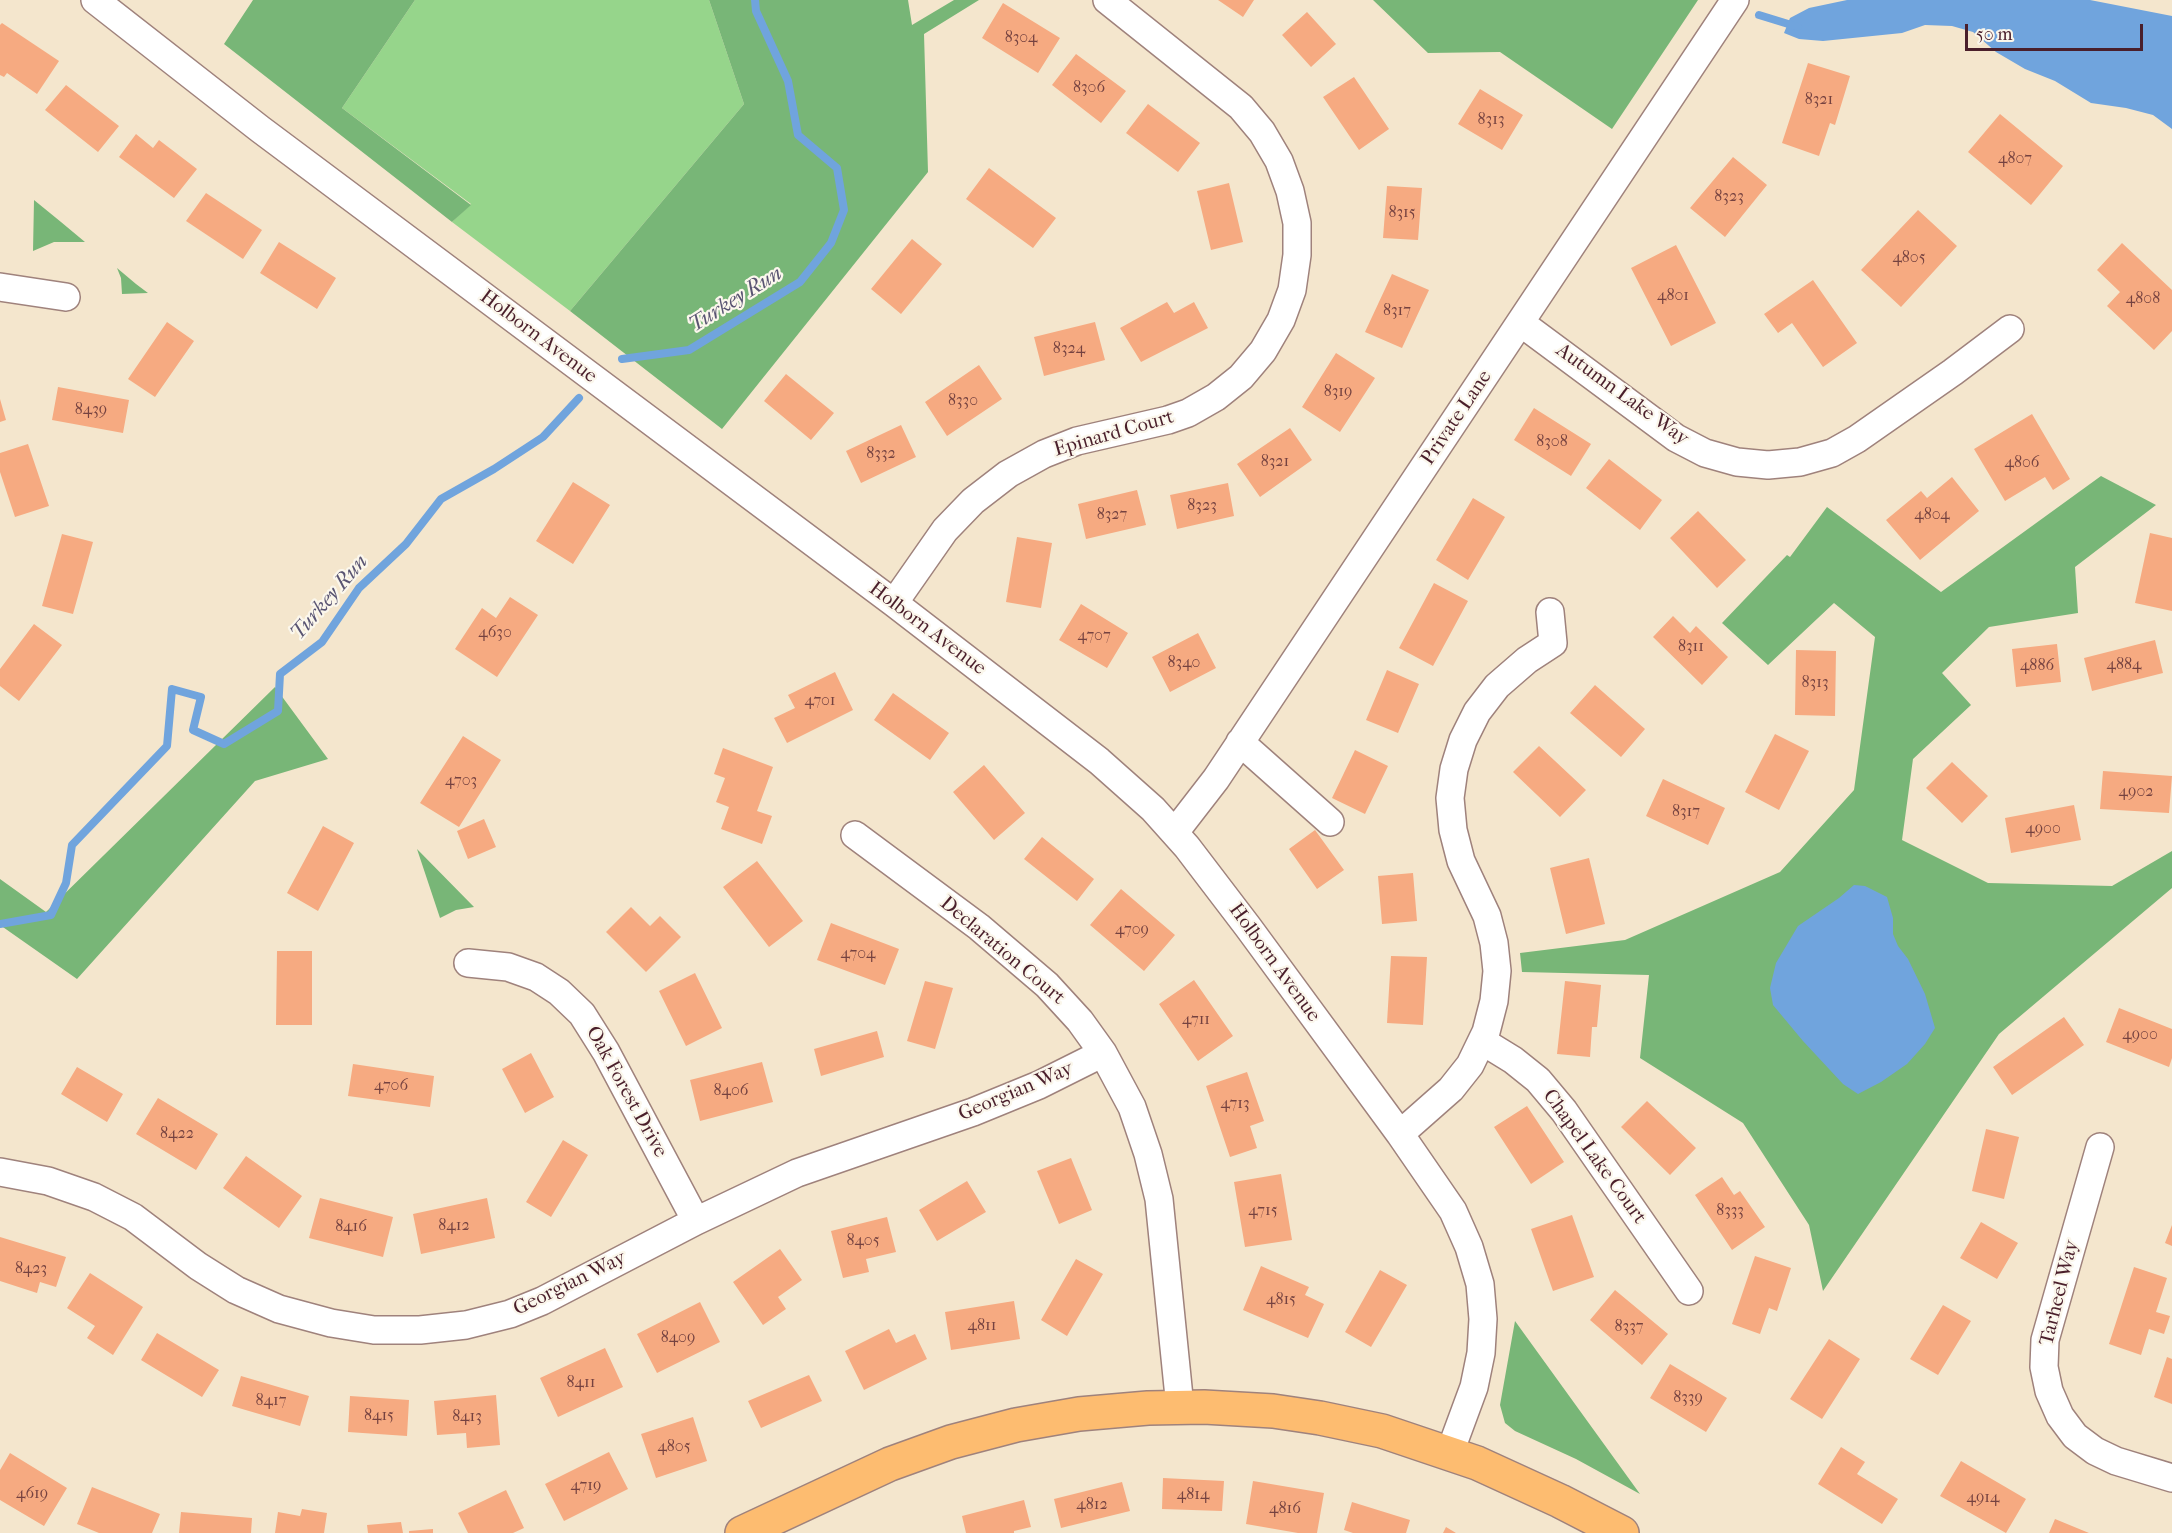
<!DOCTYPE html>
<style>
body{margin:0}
#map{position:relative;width:2172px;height:1533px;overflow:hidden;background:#f4e6cd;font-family:"IM FELL French Canon",serif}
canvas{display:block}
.scale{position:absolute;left:1965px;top:24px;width:178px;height:27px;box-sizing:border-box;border:3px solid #4a1f2b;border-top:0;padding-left:8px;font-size:18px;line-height:21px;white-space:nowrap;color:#4a1f2b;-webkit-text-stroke:4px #fbf7ec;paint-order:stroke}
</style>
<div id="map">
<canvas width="2172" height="1533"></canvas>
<div class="scale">50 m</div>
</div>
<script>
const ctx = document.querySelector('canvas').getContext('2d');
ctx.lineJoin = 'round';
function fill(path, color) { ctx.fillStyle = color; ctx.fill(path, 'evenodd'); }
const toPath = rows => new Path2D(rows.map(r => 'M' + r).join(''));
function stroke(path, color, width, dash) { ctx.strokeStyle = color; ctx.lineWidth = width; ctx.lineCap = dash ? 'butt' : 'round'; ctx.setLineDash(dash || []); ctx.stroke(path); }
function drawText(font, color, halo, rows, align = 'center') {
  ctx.font = font + ' "IM FELL French Canon",serif'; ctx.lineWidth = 4.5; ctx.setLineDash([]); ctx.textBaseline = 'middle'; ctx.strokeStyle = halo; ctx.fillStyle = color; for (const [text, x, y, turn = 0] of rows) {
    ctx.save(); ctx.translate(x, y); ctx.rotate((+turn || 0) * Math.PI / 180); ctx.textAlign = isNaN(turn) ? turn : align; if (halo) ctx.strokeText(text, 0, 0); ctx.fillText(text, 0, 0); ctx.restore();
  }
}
const green = toPath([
 [415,0,709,0,744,104,570,311,452,222,471,204,342,108]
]);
const forest = toPath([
 [253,0,415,0,342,108,471,205,452,222,224,44],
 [709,0,908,0,912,25,954,0,979,0,924,34,928,172,722,429,570,311,744,104],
 [1373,0,1698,0,1612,129,1500,52,1428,53],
 [34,200,61,222,85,242,54,242,33,251],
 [117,268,136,284,148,293,122,294,121,278],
 [2101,476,2156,505,2075,567,2078,613,1989,627,1942,673,1971,705,1913,759,1902,840,1988,883,2112,886,2172,851,2172,888,1999,1034,1823,1291,1809,1225,1743,1123,1640,1058,1649,975,1522,972,1520,953,1625,940,1780,872,1854,790,1875,637,1834,603,1768,665,1722,623,1787,555,1790,557,1827,507,1941,592],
 [275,687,328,759,255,781,77,979,0,925,0,879,46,912],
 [417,849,474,907,456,910,440,918],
 [1515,1321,1640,1494,1576,1459,1515,1431,1505,1423,1500,1405]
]);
const water = toPath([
 [1847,0,2090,0,2172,16,2172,129,2153,115,2126,108,2091,103,2055,81,2025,69,1996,52,1973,32,1952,26,1925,25,1902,33,1823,41,1799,39,1784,33,1790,18,1809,8],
 [1854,885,1865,886,1887,897,1893,918,1893,934,1898,946,1908,959,1925,994,1935,1028,1925,1044,1907,1064,1881,1082,1858,1094,1843,1084,1803,1041,1773,1005,1770,988,1776,963,1798,926,1839,898]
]);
const stream = toPath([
 [1759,15,1798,27],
 [622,359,689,350,800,282,831,243,844,210,837,168,798,135,788,81,756,11,755,0],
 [0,924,51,915,66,883,72,845,167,746,172,689,201,697,193,730,224,744,278,711,280,674,322,642,359,588,406,544,441,499,494,469,543,437,579,398]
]);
const building = toPath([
 [1218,0,1254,0,1243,17],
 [1003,3,1060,38,1038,73,982,38],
 [1307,12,1336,44,1311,67,1282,35],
 [2,23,59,61,37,94,7,73,4,77,0,75,0,25],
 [1076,54,1126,91,1101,123,1052,85],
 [1808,63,1850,76,1835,125,1830,123,1819,156,1782,143],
 [1354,77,1389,129,1359,150,1323,97],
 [66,85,119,126,98,152,45,110],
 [1480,89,1523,115,1502,150,1458,124],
 [1148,104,1200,143,1178,172,1126,133],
 [2000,114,2063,166,2031,205,1968,152],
 [136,134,153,148,159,140,197,169,174,198,119,157],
 [1733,157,1767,185,1725,237,1690,208],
 [989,168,1056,218,1033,248,966,199],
 [1229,183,1243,242,1211,250,1197,191],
 [1387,186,1422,188,1418,240,1383,238],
 [206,193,262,230,243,259,186,221],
 [1918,210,1957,246,1901,307,1861,270],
 [912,239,942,264,901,314,871,289],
 [279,242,336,278,317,309,260,273],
 [2122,243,2172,290,2172,331,2154,350,2107,306,2120,292,2097,270],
 [1676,245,1716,323,1671,346,1631,268],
 [1392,274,1429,290,1402,348,1365,332],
 [1813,280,1857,343,1823,367,1792,323,1778,333,1764,314],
 [1167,302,1174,313,1194,302,1208,328,1141,362,1120,328],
 [167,322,194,341,155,397,128,379],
 [1095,322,1105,360,1044,376,1034,337],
 [1336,353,1375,378,1340,432,1302,407],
 [979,365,1002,399,947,436,925,402],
 [786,374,834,413,811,440,764,401],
 [58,387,129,400,123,433,52,420],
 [0,399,6,420,0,422],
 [1534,408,1591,444,1571,476,1514,440],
 [2032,414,2070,479,2053,490,2045,477,2005,501,1974,449],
 [901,425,916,457,861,483,846,451],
 [1290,428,1312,460,1260,497,1237,464],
 [28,444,49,506,15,517,0,472,0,453],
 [1609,459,1662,500,1640,530,1586,488],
 [1952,477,1979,511,1920,560,1886,520,1921,491,1927,498],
 [573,482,610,505,573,564,536,541],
 [1228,483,1234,516,1177,529,1170,495],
 [1137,490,1146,525,1086,539,1078,504],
 [1473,498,1505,517,1468,580,1436,560],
 [1698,511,1746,560,1717,588,1670,538],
 [2150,533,2172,538,2172,611,2135,603],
 [62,534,93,542,73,614,42,606],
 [1017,537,1052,543,1041,608,1006,602],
 [1434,583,1468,601,1433,666,1399,648],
 [510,597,538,615,497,677,455,649,482,608,496,618],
 [1081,604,1128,633,1107,668,1059,640],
 [1673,616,1690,633,1696,626,1728,657,1702,685,1653,637],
 [34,624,62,645,19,701,0,686,0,669],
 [1198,633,1216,668,1170,692,1152,657],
 [2155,640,2163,673,2092,691,2084,658],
 [2057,644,2061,682,2016,687,2012,649],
 [1796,650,1836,651,1835,716,1795,715],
 [1387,670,1419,684,1398,733,1366,720],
 [835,672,853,710,787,743,774,718,795,708,788,695],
 [1595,685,1645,729,1621,757,1570,713],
 [893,693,949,733,930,760,874,720],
 [1775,734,1809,751,1779,810,1745,792],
 [463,736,501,760,459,827,420,803],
 [1539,746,1586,790,1560,817,1513,772],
 [723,748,773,767,757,811,772,816,762,844,721,829,729,807,716,802,725,778,714,774],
 [1355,750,1388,766,1365,814,1332,798],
 [1952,762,1988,796,1962,823,1926,788],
 [984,765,1025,813,994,840,953,792],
 [2103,771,2172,776,2169,813,2100,809],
 [1663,779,1725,808,1708,845,1646,816],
 [2074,805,2081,840,2011,853,2005,818],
 [484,819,496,847,468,859,457,831],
 [323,826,354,843,318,911,287,893],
 [1315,830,1344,870,1317,889,1289,849],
 [1042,837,1094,879,1077,901,1024,859],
 [1589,858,1605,924,1566,934,1550,868],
 [757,861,803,921,769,947,723,887],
 [1413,873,1417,921,1382,924,1378,876],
 [1121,889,1175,935,1144,971,1090,925],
 [631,907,650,926,660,916,681,937,646,972,606,932],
 [831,923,899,949,885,985,817,960],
 [277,951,312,951,312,1025,276,1025],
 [1391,956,1427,957,1423,1025,1387,1023],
 [695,973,722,1028,686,1046,659,991],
 [1194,980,1233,1036,1198,1061,1159,1004],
 [925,981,953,988,935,1049,907,1041],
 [1565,981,1601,985,1597,1027,1592,1027,1590,1057,1557,1054],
 [2119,1008,2172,1029,2172,1058,2169,1067,2106,1042],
 [2064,1017,2084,1045,2012,1095,1993,1067],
 [877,1031,884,1057,821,1076,814,1049],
 [531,1053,554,1097,525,1113,502,1069],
 [762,1062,773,1102,700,1121,690,1080],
 [353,1064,434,1076,430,1107,348,1096],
 [77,1067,123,1094,107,1122,61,1094],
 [1247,1072,1264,1121,1250,1126,1257,1148,1230,1157,1206,1086],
 [158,1098,218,1134,196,1170,136,1134],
 [1647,1101,1696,1148,1670,1175,1621,1127],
 [1527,1106,1564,1162,1531,1184,1494,1127],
 [1986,1129,2019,1137,2004,1199,1972,1191],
 [563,1140,588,1155,551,1217,526,1202],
 [246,1156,302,1196,279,1228,223,1188],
 [1071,1158,1092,1210,1059,1224,1037,1171],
 [1281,1174,1292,1240,1245,1247,1234,1182],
 [1722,1177,1734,1195,1740,1191,1765,1227,1732,1250,1695,1195],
 [967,1181,986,1212,937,1241,919,1210],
 [320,1198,393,1217,383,1257,309,1238],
 [487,1198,495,1238,421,1254,413,1214],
 [1572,1215,1594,1277,1553,1291,1531,1229],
 [887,1217,896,1252,866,1259,869,1272,843,1278,831,1231],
 [1981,1222,2018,1243,1997,1279,1960,1258],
 [2172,1225,2172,1246,2165,1243],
 [0,1237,66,1257,56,1287,40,1282,37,1293,0,1281],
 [780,1249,802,1280,778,1297,786,1309,763,1325,733,1282],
 [1755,1256,1791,1268,1777,1311,1769,1308,1760,1334,1732,1324],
 [1076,1259,1103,1274,1067,1336,1041,1320],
 [1261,1266,1309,1287,1305,1295,1324,1304,1308,1338,1243,1310],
 [2134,1267,2167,1278,2156,1312,2170,1316,2164,1334,2149,1329,2141,1355,2109,1344],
 [1380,1270,1407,1285,1371,1347,1345,1332],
 [90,1273,143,1307,113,1355,87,1338,95,1326,67,1308],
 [1615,1290,1668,1334,1642,1365,1590,1320],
 [1014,1301,1020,1339,951,1350,945,1312],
 [700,1302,720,1342,657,1373,637,1334],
 [1943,1305,1971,1321,1938,1375,1910,1359],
 [889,1329,896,1343,915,1334,927,1359,864,1390,845,1351],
 [157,1333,219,1370,202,1397,141,1360],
 [1829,1339,1860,1359,1822,1419,1790,1399],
 [605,1348,623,1387,558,1417,540,1378],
 [2167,1357,2172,1359,2172,1404,2154,1397],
 [1670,1364,1727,1398,1706,1432,1650,1398],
 [809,1375,822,1401,761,1428,748,1401],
 [241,1376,309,1396,300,1426,232,1406],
 [496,1395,500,1445,467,1448,466,1433,437,1435,434,1401],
 [350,1396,409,1400,407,1436,348,1432],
 [693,1417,707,1461,656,1478,641,1434],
 [1841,1447,1865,1462,1857,1474,1898,1499,1882,1524,1818,1484],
 [609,1452,628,1489,564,1521,545,1484],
 [10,1453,67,1488,44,1526,0,1500,0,1470],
 [1961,1461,2026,1499,2006,1533,1940,1496],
 [1163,1478,1224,1481,1222,1511,1162,1509],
 [1253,1481,1324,1493,1317,1533,1298,1533,1246,1524],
 [1122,1482,1130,1511,1061,1528,1054,1499],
 [92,1487,160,1514,152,1533,99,1533,77,1524],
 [506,1490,524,1528,513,1533,468,1533,458,1513],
 [1024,1500,1031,1527,1014,1531,1014,1533,966,1533,962,1516],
 [1352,1502,1410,1520,1406,1533,1353,1533,1344,1530],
 [302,1509,327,1513,324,1533,275,1533,278,1512,300,1516],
 [181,1512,252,1518,251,1533,179,1533],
 [2055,1519,2089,1533,2049,1533],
 [401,1522,403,1533,368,1533,367,1525],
 [1446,1527,1456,1533,1443,1533],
 [433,1529,433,1533,409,1533,409,1531]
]);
const minor = toPath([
 [95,0,260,129,894,603,1099,761,1153,809,1187,847,1248,927,1400,1134,1453,1211,1469,1247,1480,1284,1483,1319,1481,1353,1474,1387,1450,1452],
 [0,287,66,297],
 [1521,323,1676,438,1705,453,1737,462,1768,465,1800,462,1832,453,1857,439,1953,372,2010,329],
 [894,603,945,530,973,501,1008,474,1044,454,1077,441,1168,420,1188,413,1216,397,1241,377,1263,351,1281,320,1292,290,1297,255,1297,223,1290,191,1279,161,1262,132,1241,107,1107,0],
 [1240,742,1330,822],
 [1175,832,1216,779,1735,0],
 [855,835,979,927,1047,985,1080,1021,1103,1053,1132,1107,1148,1154,1159,1199,1180,1407],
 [468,963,508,967,536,977,559,992,582,1014,606,1052,696,1221],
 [1482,1041,1513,1060,1538,1080,1564,1111,1689,1291],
 [1400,1134,1451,1089,1470,1065,1486,1032,1494,1001,1497,971,1494,943,1487,916,1461,861,1453,830,1450,798,1454,769,1463,740,1477,712,1497,686,1527,660,1553,643,1550,612],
 [2100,1147,2045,1340,2044,1367,2049,1391,2060,1416,2075,1436,2095,1451,2116,1461,2172,1478],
 [0,1172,48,1181,94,1197,133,1217,198,1266,236,1290,279,1309,331,1323,374,1330,420,1330,466,1325,510,1314,542,1301,696,1221,797,1173,973,1112,1039,1085,1103,1053]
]);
const major = toPath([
 [742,1533,890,1464,951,1442,1016,1425,1079,1414,1148,1408,1204,1407,1273,1411,1320,1418,1382,1431,1477,1463,1560,1501,1622,1533]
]);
const numberNames = [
 ["8304",1021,38],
 ["8306",1089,88],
 ["8321",1819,100],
 ["8313",1491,120],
 ["4807",2015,159],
 ["8323",1729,197],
 ["8315",1402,213],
 ["4805",1909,258],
 ["4801",1673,296],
 ["4808",2143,299],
 ["8317",1397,311],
 ["8324",1069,349],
 ["8319",1338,392],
 ["8330",963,401],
 ["8439",91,410],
 ["8308",1552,442],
 ["8332",881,454],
 ["8321",1275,462],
 ["4806",2022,463],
 ["8323",1202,506],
 ["8327",1112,515],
 ["4804",1932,515],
 ["4630",495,633],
 ["4707",1094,636],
 ["8311",1691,647],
 ["8340",1184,663],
 ["4884",2124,665],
 ["4886",2037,666],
 ["8313",1815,683],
 ["4701",820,701],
 ["4703",461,781],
 ["4902",2136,792],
 ["8317",1686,812],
 ["4900",2043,829],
 ["4709",1132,930],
 ["4704",858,954],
 ["4711",1196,1020],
 ["4900",2140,1035],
 ["4706",391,1086],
 ["8406",731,1091],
 ["4713",1235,1104],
 ["8422",177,1134],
 ["4715",1263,1211],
 ["8333",1730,1211],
 ["8412",454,1226],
 ["8416",351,1227],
 ["8405",863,1241],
 ["8423",31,1269],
 ["4815",1281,1300],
 ["4811",982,1326],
 ["8337",1629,1327],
 ["8409",678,1338],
 ["8411",581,1383],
 ["8339",1688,1398],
 ["8417",271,1401],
 ["8415",379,1416],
 ["8413",467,1417],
 ["4805",674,1447],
 ["4719",586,1486],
 ["4619",32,1494],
 ["4814",1193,1495],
 ["4914",1983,1498],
 ["4812",1092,1505],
 ["4816",1285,1509]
];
const streetNames = [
 ["Holborn Avenue",538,337,37],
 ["Autumn Lake Way",1622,395,36],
 ["Private Lane",1457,418,-56],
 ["Epinard Court",1114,434,-16],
 ["Holborn Avenue",927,629,37],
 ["Declaration Court",1002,951,40],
 ["Holborn Avenue",1274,963,54],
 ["Oak Forest Drive",626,1092,61],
 ["Georgian Way",1016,1092,-23],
 ["Chapel Lake Court",1594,1157,54],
 ["Georgian Way",570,1284,-26],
 ["Tarheel Way",2060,1293,-76]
];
const waterNames = [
 ["Turkey Run",736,300,-32],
 ["Turkey Run",330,598,-49]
];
fill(green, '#96d58b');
fill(forest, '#78b677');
fill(water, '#70a4dd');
stroke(stream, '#70a4dd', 8);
fill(building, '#f6aa81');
stroke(minor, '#9f827c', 30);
stroke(major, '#9f827c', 36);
stroke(minor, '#fff', 27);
stroke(major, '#fdbc70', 33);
drawText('16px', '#754240', null, numberNames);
drawText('20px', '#4a1f2b', '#fbf7ec', streetNames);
drawText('italic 21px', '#595472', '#fbf7ec', waterNames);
</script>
